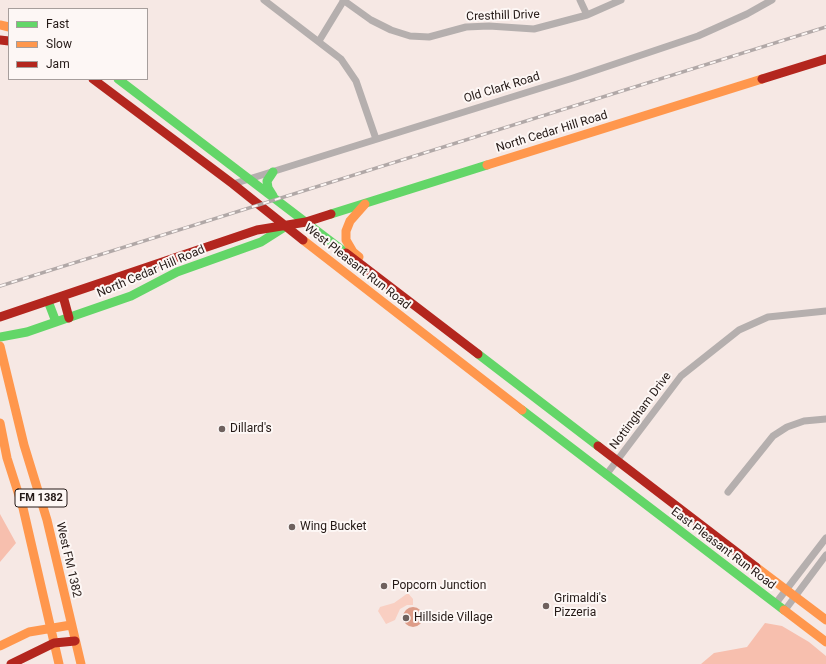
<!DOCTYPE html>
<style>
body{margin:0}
#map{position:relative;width:826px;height:664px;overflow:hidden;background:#f6e8e4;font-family:Roboto,sans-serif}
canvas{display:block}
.legend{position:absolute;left:8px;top:8px;width:140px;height:72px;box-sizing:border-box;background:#fdf7f5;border:1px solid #a69e9c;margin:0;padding:5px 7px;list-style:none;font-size:12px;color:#241916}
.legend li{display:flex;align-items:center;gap:8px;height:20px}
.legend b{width:20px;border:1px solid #a69e9c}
</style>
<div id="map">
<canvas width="826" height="664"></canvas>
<ul class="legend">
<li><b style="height:5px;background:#63d668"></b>Fast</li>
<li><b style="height:5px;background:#ff974d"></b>Slow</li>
<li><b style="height:5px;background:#b3261e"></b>Jam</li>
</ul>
</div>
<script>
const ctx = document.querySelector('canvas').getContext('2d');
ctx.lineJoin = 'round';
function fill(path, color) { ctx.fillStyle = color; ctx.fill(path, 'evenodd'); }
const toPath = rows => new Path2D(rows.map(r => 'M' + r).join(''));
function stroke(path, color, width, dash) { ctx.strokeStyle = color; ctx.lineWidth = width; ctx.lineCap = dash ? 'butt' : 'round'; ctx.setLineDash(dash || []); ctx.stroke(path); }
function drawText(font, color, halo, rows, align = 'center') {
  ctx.font = font + ' Roboto,sans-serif'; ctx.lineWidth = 4; ctx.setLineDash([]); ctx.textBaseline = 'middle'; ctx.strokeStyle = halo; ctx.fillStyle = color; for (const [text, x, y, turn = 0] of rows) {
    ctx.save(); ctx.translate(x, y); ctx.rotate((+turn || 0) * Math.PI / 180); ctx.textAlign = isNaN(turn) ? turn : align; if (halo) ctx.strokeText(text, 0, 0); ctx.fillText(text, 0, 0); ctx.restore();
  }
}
const green = toPath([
 [408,593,413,599,413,605,407,605,400,609,395,620,386,624,378,611,380,607,394,603]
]);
const forest = toPath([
 [0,514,16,543,0,562],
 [765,623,782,626,809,642,826,656,826,664,701,664,714,653,747,647]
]);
const water = toPath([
 '403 617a10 10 0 1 1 20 0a10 10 0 1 1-20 0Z'
]);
const street = toPath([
 [264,0,341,59,356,81,376,139],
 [343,0,371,20,391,30,410,36,429,37,466,27,489,26,534,29,587,15,621,0],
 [580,0,587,15],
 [319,41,344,0],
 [233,184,573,78,698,36,747,14,772,0],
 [606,475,681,376,739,330,768,317,826,311],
 [728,492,773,436,787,427,804,421,826,419],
 [776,603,826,538],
 [785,610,826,555]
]);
const fast = toPath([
 [118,79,346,253],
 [273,172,267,181,268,188,273,196],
 [331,214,487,165],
 [48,301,56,322],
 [0,337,27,332,131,296,177,272,261,242,283,228],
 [478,354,598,446],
 [522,410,784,610]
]);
const slow = toPath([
 [0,25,9,27],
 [487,165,762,79],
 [303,240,522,410],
 [359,257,353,252,346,240,346,231,350,221,365,204],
 [0,346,24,445,47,520,81,664],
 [0,423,7,458,23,508,59,664],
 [756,567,826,620],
 [784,610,826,642],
 [0,646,29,632,71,625]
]);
const jam = toPath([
 [0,40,9,41],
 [93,79,233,184,303,240],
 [762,79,826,59],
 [346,253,478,354],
 [63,296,69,318],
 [0,317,257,230,306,222,331,214],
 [598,446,756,567],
 [11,664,54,643,75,641]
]);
const rail = toPath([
 [0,286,826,27]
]);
const markers = [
 [222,429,4,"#6e615e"],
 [292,527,4,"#6e615e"],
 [384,586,4,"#6e615e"],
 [546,606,4,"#6e615e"],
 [406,618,4,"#6e615e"]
];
const shields = [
 [41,498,52]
];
const shieldNames = [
 ["FM 1382",41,498]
];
const streetNames = [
 ["Cresthill Drive",503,16,-2],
 ["Old Clark Road",502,88,-17],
 ["North Cedar Hill Road",552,132,-17],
 ["West Pleasant Run Road",357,267,38],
 ["North Cedar Hill Road",151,272,-23],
 ["Nottingham Drive",641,411,-53],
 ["East Pleasant Run Road",723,549,37],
 ["West FM 1382",68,560,77]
];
const poiNames = [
 ["Dillard's",230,429],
 ["Wing Bucket",300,527],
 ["Popcorn Junction",392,586],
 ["Grimaldi's",554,599],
 ["Pizzeria",554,613],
 ["Hillside Village",414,618]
];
fill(green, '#f9cfc2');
fill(forest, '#f7bfae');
fill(water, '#dd9c88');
stroke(street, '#b5afae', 7);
stroke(fast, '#63d668', 9);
stroke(slow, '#ff974d', 9);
stroke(jam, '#b3261e', 9);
stroke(rail, '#b1a8a7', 3.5);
stroke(rail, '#fdf7f5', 2, [6]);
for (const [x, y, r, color] of markers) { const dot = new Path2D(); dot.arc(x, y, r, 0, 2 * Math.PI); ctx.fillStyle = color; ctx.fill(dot); stroke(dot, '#fdf7f5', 1.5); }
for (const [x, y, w] of shields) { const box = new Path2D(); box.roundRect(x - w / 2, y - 9, w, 18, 3); ctx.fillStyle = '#fdf7f5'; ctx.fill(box); stroke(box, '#241916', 1); }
drawText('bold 11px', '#241916', null, shieldNames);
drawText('12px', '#241916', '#fdf7f5', streetNames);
drawText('12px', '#241916', '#fdf7f5', poiNames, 'left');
</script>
